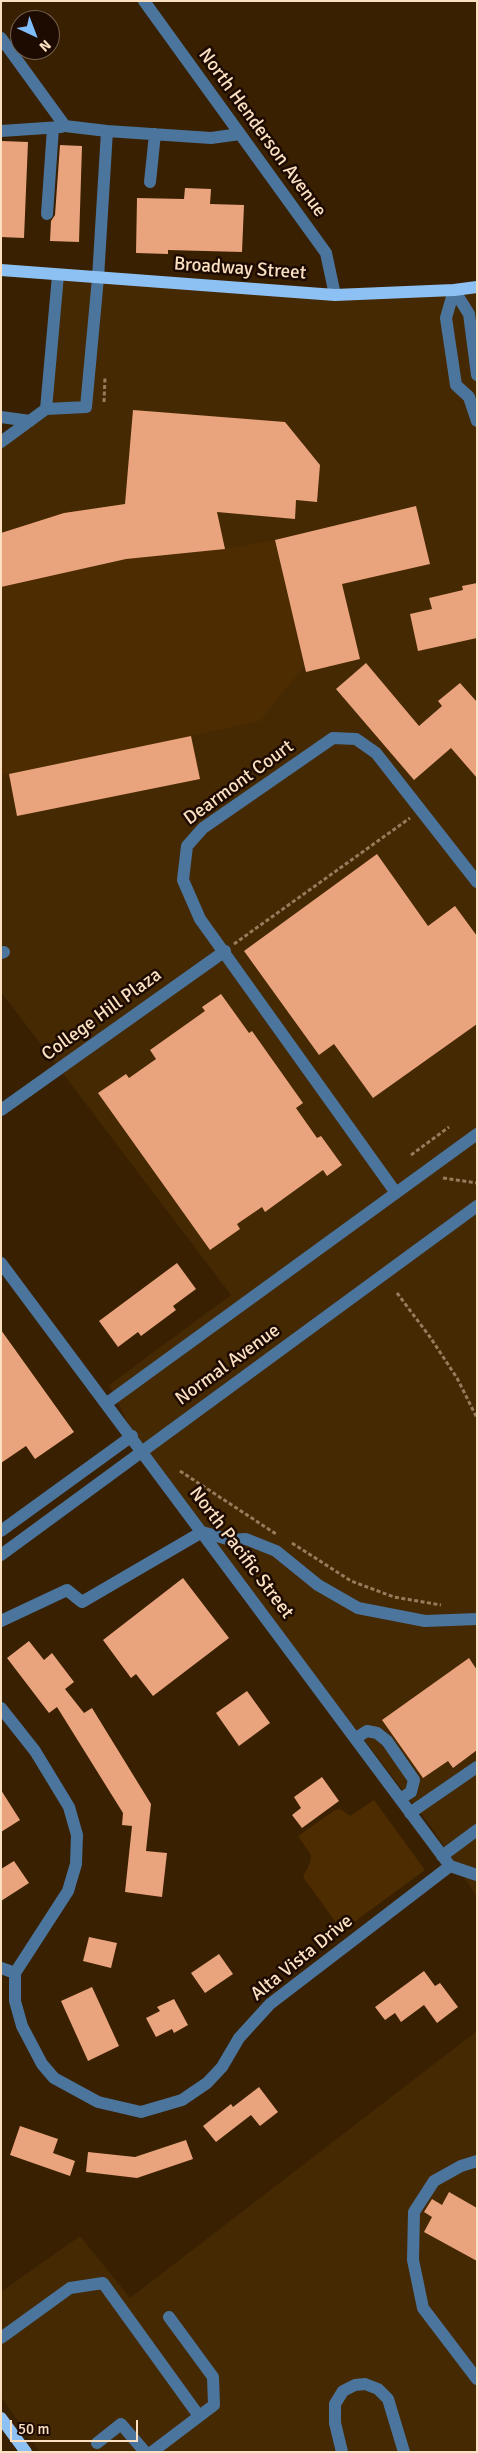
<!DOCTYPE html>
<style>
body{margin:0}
#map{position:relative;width:478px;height:2453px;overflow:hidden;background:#392000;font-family:Signika,sans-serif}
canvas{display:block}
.frame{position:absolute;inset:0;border:2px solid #fbe0c2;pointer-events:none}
.north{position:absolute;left:10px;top:10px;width:50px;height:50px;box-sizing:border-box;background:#1d0a00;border:1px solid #76604e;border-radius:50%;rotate:137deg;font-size:14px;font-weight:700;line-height:20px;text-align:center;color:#fbe0c2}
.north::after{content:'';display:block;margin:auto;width:18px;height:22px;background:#7fbdfa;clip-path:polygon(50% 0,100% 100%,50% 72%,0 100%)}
.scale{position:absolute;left:10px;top:2420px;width:128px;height:22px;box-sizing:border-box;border:2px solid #fbe0c2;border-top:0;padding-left:6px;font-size:15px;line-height:18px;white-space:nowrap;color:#fbe0c2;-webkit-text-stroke:4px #1d0a00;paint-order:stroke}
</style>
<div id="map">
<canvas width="478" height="2453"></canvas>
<div class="frame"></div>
<div class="north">N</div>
<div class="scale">50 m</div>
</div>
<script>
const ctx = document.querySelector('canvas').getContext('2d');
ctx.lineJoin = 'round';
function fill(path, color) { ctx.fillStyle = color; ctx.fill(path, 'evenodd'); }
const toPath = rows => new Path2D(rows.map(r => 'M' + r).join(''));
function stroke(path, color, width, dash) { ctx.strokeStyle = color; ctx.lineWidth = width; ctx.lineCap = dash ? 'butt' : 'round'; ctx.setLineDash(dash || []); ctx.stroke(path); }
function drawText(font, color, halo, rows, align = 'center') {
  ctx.font = font + ' Signika,sans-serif'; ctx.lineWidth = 5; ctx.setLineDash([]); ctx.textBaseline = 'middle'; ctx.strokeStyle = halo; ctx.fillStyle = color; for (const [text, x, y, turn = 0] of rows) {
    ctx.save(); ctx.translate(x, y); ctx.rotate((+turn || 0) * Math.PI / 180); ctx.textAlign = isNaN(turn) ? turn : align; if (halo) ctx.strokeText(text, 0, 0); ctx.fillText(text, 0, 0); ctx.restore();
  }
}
const built = toPath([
 [58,275,335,295,477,287,477,1897,432,1828,142,1451,109,1385,231,1295,1,992,1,442,46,409],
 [477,2031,477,2452,40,2452,1,2397,1,2292,80,2236,130,2298]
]);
const green = toPath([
 [161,501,225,549,275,540,304,666,260,721,191,736,200,779,17,816,9,774,1,775,1,533,64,513],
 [374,1800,425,1870,342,1931,303,1877,310,1863,311,1855,298,1836,335,1810,340,1809,350,1816]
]);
const building = toPath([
 [2,141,28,142,24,238,1,237],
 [60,145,82,146,79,242,50,241,51,221,55,215],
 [185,188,211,189,210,204,244,205,242,252,168,250,168,254,136,253,137,198,184,199],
 [133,410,285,422,320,465,317,502,296,500,295,519,217,512,225,549,126,559,1,587,1,533,64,513,125,504],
 [416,506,430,564,342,584,360,659,306,672,275,540],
 [477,583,477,638,418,651,410,614,432,609,429,598,463,590,462,586],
 [366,663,419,726,442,706,438,701,460,683,477,702,477,778,451,748,414,780,336,689],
 [191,736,200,779,17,816,9,774],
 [377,854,428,926,455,906,477,936,477,1024,373,1098,334,1044,319,1055,244,951],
 [221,994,249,1033,252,1031,303,1103,296,1108,317,1138,321,1136,342,1165,327,1176,323,1170,265,1212,262,1207,237,1224,240,1229,210,1250,98,1093,126,1074,129,1078,156,1059,150,1050,205,1011,202,1007],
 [177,1263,196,1289,173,1306,176,1310,141,1336,138,1332,118,1347,99,1321],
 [1,1330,74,1432,35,1459,26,1446,1,1463],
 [183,1578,229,1638,153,1696,136,1674,131,1678,103,1640],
 [29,1641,44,1660,52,1653,74,1682,65,1689,84,1713,92,1708,151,1804,146,1851,167,1853,162,1897,125,1892,132,1826,122,1825,123,1813,57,1707,49,1713,7,1658],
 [469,1658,477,1670,477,1750,453,1768,448,1761,423,1778,382,1720],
 [247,1691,270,1723,239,1746,216,1713],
 [322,1777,339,1801,302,1828,292,1815,301,1808,294,1797],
 [1,1790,20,1820,1,1832],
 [14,1861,29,1883,1,1901,1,1869],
 [89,1937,117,1943,111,1968,83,1961],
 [219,1954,233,1974,205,1993,191,1973],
 [424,1971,435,1986,440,1983,458,2007,437,2023,424,2005,401,2022,395,2013,385,2020,375,2007],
 [92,1987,119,2046,88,2061,61,2001],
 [174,1999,188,2025,174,2033,172,2029,156,2037,146,2018,160,2011,157,2007],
 [259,2087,278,2112,260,2126,251,2115,216,2142,203,2126,231,2104,233,2107],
 [20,2126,58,2139,53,2153,75,2161,70,2176,10,2155],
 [186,2140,193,2159,137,2178,86,2172,88,2152,135,2157],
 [449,2192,477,2208,477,2261,424,2232,432,2217,424,2212,432,2199,442,2205]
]);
const path = toPath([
 [104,402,105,378],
 [234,944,410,818],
 [411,1155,449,1127],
 [443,1178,477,1183],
 [397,1293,430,1337,457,1378,477,1418],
 [180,1471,276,1534],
 [292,1543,351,1581,394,1597,441,1605]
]);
const minor = toPath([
 [144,1,326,253,335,295],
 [1,38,65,126,107,131,98,278,86,407,46,409,1,442],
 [1,131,61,127],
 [107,131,211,138,240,134],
 [150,182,155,134],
 [47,214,53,128],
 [454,290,446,318,456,385,469,397,477,421],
 [454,290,469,314,477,375],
 [46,409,58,275],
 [1,417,30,421],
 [1,953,4,952],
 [1,1110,225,951],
 [396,1193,200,919,183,880,187,846,203,828,333,738,356,739,376,753,477,882],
 [1,1263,450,1866],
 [107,1403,477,1134],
 [1,1531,132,1436],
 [1,1555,477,1206],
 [1,1621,67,1590,82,1602,202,1532,231,1540,246,1539,276,1551,318,1585,358,1608,425,1621,477,1619],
 [1,1708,35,1751,69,1807,77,1835,76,1864,68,1891,15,1973,15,2001,22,2026,42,2064,54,2078,98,2102,141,2112,182,2100,207,2083,222,2067,239,2038,270,2004,450,1866],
 [356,1738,367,1731,377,1733,387,1741,414,1780,411,1792,400,1799],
 [410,1813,477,1767],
 [442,1856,477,1830],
 [450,1866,477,1875],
 [1,1968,15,1973],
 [477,2161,461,2166,434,2181,414,2212,413,2260,423,2308,477,2379],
 [1,2338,70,2288,103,2283,199,2416],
 [97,2443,121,2424,145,2452],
 [152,2452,214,2405,213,2377,169,2317],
 [342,2452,335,2423,335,2404,343,2391,355,2385,365,2384,378,2389,388,2399,404,2452]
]);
const major = toPath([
 [1,270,335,295,454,290,477,287],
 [1,2418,26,2452]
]);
const streetNames = [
 ["North Henderson Avenue",262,133,54],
 ["Broadway Street",240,269,4],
 ["Dearmont Court",239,783,-36],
 ["College Hill Plaza",102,1015,-36],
 ["Normal Avenue",228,1365,-36],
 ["North Pacific Street",241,1553,53],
 ["Alta Vista Drive",302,1958,-39]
];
fill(built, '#452903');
fill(green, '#4c2c00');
fill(building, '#e9a37d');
stroke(path, '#967c5d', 3, [4, 2.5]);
stroke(minor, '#4b759d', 12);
stroke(major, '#8ec1f3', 12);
drawText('19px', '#fbe0c2', '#1d0a00', streetNames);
</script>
